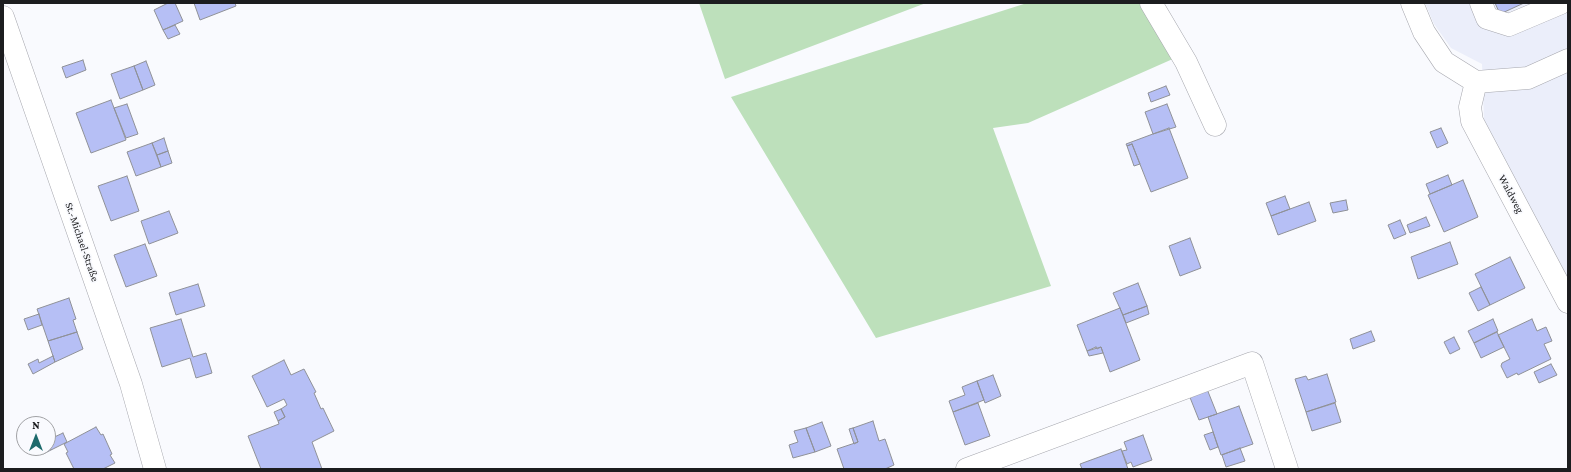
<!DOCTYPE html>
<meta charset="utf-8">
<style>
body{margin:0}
#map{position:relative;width:1571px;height:472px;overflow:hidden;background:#f9fafe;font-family:"Crimson Pro",serif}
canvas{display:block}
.frame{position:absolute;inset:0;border:4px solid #1c1d1f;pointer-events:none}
.north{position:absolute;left:16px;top:416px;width:40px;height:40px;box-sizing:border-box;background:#f9fafe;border:1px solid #a1a2a5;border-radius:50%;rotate:0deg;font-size:11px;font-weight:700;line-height:16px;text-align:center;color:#1c1d1f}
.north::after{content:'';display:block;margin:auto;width:14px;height:18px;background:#1d6a6c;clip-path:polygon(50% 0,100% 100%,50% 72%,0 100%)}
</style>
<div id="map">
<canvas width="1571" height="472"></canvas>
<div class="frame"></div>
<div class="north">N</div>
</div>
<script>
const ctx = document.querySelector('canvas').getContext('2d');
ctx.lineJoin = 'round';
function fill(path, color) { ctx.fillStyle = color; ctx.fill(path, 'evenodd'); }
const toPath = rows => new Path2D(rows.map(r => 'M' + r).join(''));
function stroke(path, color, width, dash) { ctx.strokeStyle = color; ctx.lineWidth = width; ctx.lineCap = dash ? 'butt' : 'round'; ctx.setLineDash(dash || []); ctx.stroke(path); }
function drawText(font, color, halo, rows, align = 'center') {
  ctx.font = font + ' "Crimson Pro",serif'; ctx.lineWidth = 3.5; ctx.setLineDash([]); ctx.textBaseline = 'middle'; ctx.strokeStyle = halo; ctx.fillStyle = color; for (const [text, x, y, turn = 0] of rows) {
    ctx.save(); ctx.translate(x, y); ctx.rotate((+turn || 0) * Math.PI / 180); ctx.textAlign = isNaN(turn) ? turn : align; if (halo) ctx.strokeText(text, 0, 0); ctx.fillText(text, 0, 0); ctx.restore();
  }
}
const built = toPath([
 [1425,3,1568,3,1568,278,1484,120,1482,64,1451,48,1434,24]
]);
const green = toPath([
 [699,3,926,3,725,79],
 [1027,3,1141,3,1175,58,1028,123,993,128,1051,286,876,338,731,97]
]);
const building = toPath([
 [168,3,175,3,183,21,163,30,154,10,168,3],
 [194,3,235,3,236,6,200,20,194,3],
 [1495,3,1524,3,1500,14,1495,3],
 [175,25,180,34,168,39,163,30,175,25],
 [83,60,86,70,66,78,62,67,83,60],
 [146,61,155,85,143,90,134,66,146,61],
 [134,66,143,90,120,99,111,74,134,66],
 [1166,86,1170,95,1151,102,1148,93,1166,86],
 [111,100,126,140,91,153,76,113,111,100],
 [127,104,138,134,126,138,114,108,127,104],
 [1167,104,1176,127,1153,134,1145,112,1167,104],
 [1169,128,1188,178,1151,192,1132,144,1127,146,1126,144,1169,128],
 [1441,128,1448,143,1437,148,1430,132,1441,128],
 [164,138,168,151,157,155,152,143,164,138],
 [152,143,161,167,136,176,127,152,152,143],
 [1132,144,1140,164,1134,166,1127,146,1132,144],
 [168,151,172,163,161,167,157,155,168,151],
 [1448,175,1452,185,1430,194,1426,184,1448,175],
 [127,176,139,211,111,221,98,186,127,176],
 [1463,180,1478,217,1444,232,1428,195,1463,180],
 [1285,196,1290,209,1271,216,1266,203,1285,196],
 [1346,200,1348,210,1333,213,1330,203,1346,200],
 [1309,202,1316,221,1278,235,1271,216,1309,202],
 [169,211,178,233,149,244,141,221,169,211],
 [1426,217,1430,226,1410,233,1407,225,1426,217],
 [1400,220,1406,234,1394,239,1388,225,1400,220],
 [1190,238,1201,268,1180,276,1169,246,1190,238],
 [1450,242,1458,264,1418,279,1411,257,1450,242],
 [145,244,157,276,126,287,114,255,145,244],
 [1510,257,1525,288,1490,305,1475,274,1510,257],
 [1138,283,1147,306,1123,315,1113,293,1138,283],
 [198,284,205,306,176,315,169,293,198,284],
 [1481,287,1490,305,1478,311,1469,293,1481,287],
 [69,298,76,319,73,320,77,332,48,341,37,309,69,298],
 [1147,306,1149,314,1126,323,1123,315,1147,306],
 [1120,308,1140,360,1110,372,1101,347,1087,351,1077,325,1120,308],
 [39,314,42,325,28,330,24,319,39,314],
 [181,319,193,357,206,353,212,373,196,378,190,358,162,367,150,328,181,319],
 [1493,319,1498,331,1474,343,1468,331,1493,319],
 [1532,319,1537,331,1546,327,1552,341,1544,344,1551,359,1518,375,1517,373,1507,378,1501,366,1502,363,1510,359,1498,335,1532,319],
 [1371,331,1375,341,1353,349,1350,339,1371,331],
 [77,332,83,349,55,362,48,341,77,332],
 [1497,332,1504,347,1481,358,1474,343,1497,332],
 [1454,337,1460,349,1450,354,1444,342,1454,337],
 [1096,347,1097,349,1101,347,1103,353,1089,356,1087,351,1096,347],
 [53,356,55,362,33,374,28,364,38,359,39,363,53,356],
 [284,360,291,375,304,369,316,392,314,393,321,409,323,408,334,431,312,442,322,469,261,469,248,436,279,424,278,421,285,417,281,409,287,405,284,399,267,407,252,376,284,360],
 [1551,364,1557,375,1539,383,1534,372,1551,364],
 [1327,374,1336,402,1306,412,1295,379,1306,376,1308,380,1327,374],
 [993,375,1001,396,985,403,977,381,993,375],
 [977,381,984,400,953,412,949,401,965,395,962,387,977,381],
 [1207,389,1217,414,1199,420,1189,395,1207,389],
 [978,403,990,436,965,445,953,412,978,403],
 [1335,403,1341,422,1312,431,1306,412,1335,403],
 [1239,406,1253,444,1221,455,1208,417,1239,406],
 [281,409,285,417,278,421,274,412,281,409],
 [873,421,879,441,885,439,894,465,885,469,844,469,837,449,858,442,853,428,873,421],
 [822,422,831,446,815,452,806,428,822,422],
 [96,427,101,435,103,434,112,454,110,455,115,463,103,469,74,469,66,453,68,452,64,444,96,427],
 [806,428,815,452,793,458,789,445,798,442,794,431,806,428],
 [853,428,858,442,854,444,849,429,853,428],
 [1213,432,1218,447,1210,450,1204,435,1213,432],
 [63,433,67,442,51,450,48,440,63,433],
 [1143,435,1152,460,1133,467,1131,462,1127,464,1122,451,1127,450,1124,442,1143,435],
 [48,443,51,450,43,454,40,448,48,448,48,443],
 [1240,448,1245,461,1226,467,1222,455,1240,448],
 [1121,449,1128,469,1082,469,1080,464,1121,449]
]);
const minor = toPath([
 [1151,3,1186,62,1215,125],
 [1412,3,1424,32,1444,62,1476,82,1528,78,1568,60],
 [1481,3,1487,18,1509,25,1561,3],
 [3,17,131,384,155,469],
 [1476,82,1470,107,1472,121,1568,302],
 [967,469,1252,363,1287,469]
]);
const streetNames = [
 ["Waldweg",1511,194,62],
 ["St.-Michael-Straße",82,242,71]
];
fill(built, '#ebeefa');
fill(green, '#bde0bb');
fill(building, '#b6bff5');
stroke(building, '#8f9197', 1);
stroke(minor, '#a6a7ae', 23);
stroke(minor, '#fff', 22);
drawText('11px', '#1c1d1f', '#f9fafe', streetNames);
</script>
